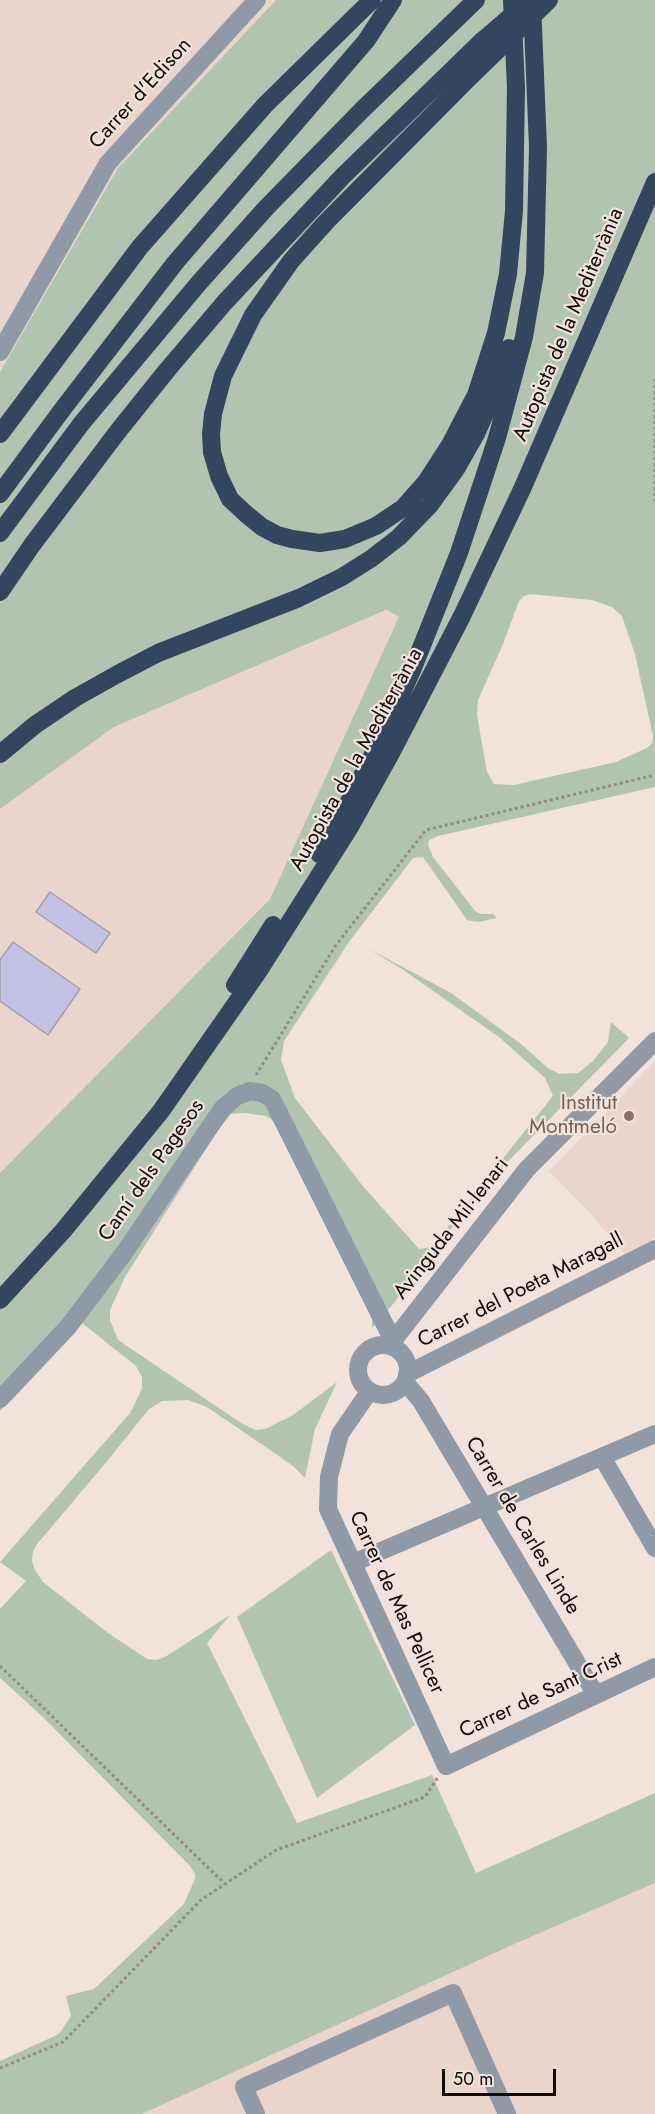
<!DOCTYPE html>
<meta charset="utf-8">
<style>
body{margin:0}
#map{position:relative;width:655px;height:2114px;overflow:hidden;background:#f1e2dc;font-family:Jost,sans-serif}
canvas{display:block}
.scale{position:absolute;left:442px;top:2069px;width:114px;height:27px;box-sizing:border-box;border:3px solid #100b09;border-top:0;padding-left:8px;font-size:18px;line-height:21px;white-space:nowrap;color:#100b09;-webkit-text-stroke:4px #f1e2dc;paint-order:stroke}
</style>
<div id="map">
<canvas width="655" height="2114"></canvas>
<div class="scale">50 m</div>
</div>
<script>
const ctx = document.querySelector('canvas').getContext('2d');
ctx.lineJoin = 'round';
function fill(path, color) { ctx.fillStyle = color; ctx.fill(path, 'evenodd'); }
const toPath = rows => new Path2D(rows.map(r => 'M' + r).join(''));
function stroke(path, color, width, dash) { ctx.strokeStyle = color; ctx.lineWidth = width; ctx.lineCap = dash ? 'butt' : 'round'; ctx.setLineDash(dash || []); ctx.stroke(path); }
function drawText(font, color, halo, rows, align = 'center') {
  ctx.font = font + ' Jost,sans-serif'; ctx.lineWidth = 4.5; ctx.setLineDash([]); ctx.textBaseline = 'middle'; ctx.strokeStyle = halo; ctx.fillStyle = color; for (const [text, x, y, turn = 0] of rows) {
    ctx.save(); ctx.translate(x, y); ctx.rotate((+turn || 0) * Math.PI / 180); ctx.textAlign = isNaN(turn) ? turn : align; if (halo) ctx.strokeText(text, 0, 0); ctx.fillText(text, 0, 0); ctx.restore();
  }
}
const built = toPath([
 [0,0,276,0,118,168,0,372],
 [386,610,400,617,270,899,0,1173,0,809,114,727],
 [655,1061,655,1238,624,1254,591,1214,549,1171],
 [655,1883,655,2114,142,2114,510,1946]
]);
const green = toPath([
 [276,0,655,0,655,787,438,836,429,840,428,845,433,857,476,912,482,914,493,914,497,918,478,922,467,920,423,857,413,858,349,942,284,1041,281,1060,295,1098,362,1185,419,1249,432,1247,553,1096,545,1078,499,1037,402,969,369,949,451,993,521,1044,549,1069,560,1074,578,1073,593,1061,608,1042,611,1022,629,1038,484,1186,394,1303,372,1328,372,1316,284,1135,271,1119,266,1116,245,1113,231,1114,218,1130,125,1277,110,1310,110,1320,118,1340,241,1423,255,1430,265,1429,293,1415,337,1382,315,1429,305,1478,293,1466,270,1450,207,1407,188,1400,162,1401,149,1409,108,1460,38,1543,33,1551,32,1561,35,1570,43,1582,108,1633,147,1659,156,1660,165,1657,230,1615,207,1643,297,1823,432,1775,476,1873,655,1793,655,1883,510,1946,142,2114,0,2114,0,2061,59,2034,71,2016,66,1996,94,1989,184,1904,195,1879,195,1874,190,1866,45,1719,0,1678,0,1609,26,1581,0,1562,130,1413,142,1389,142,1377,136,1366,82,1323,0,1411,0,1173,270,899,399,617,386,610,114,727,0,809,0,372,118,168],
 [530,594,592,600,612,607,622,616,635,654,653,736,652,743,647,748,616,762,514,785,494,784,487,772,477,715,478,700,503,644,519,601,524,596],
 [331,1550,415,1725,317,1798,237,1617]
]);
const building = toPath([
 [50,892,110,933,96,953,36,912,50,892],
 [13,942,80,989,48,1035,0,1001,0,960,13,942]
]);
const path = toPath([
 [655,379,655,504],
 [256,1075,336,945,426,830,655,775],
 [0,1666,225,1884],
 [0,2068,63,2042,201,1900,276,1850,425,1797,438,1777]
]);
const minor = toPath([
 [0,352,108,163,257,0],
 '358 1370a25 25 0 1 1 50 0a25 25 0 1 1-50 0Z',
 [393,1347,393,1341,527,1169,655,1041],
 [407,1374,655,1249],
 [405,1382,421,1401,596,1695],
 [369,1392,340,1434,329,1477,328,1509,446,1766,655,1667],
 [0,1399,68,1327,124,1253,222,1109,237,1096,250,1091,262,1093,272,1099,393,1341],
 [602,1457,655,1548],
 [353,1563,655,1434],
 [256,2114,244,2087,453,1993,507,2114]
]);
const highway = toPath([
 [472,75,326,222,291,261,253,315,223,376,213,414,211,434,212,452,219,476,230,499,246,514,262,527,277,535,292,539,320,543,345,539,376,526,403,508,426,482,450,445,476,395,496,333,508,274,514,211,516,88,512,0],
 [0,434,140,247,265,105,372,0],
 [0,494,62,410,175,263,366,41,393,0],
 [0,533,81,424,198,284,266,208,362,110,476,0],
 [0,592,32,545,119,430,168,369,225,302,343,176,482,41],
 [0,754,35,725,75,698,116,675,158,653,299,598,342,577,372,558,399,537,430,505,456,469,477,432,495,391,509,348],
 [319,854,350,800,387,726,413,668,459,553,497,438,524,337,535,273,538,147,532,3],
 [235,985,273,925],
 [0,1300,63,1231,161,1111,260,969,350,827,390,755,462,616,523,487,655,182]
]);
const highwayBridge = toPath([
 [482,41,530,0],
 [472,75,549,0]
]);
const markers = [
 [629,1116,6,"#8d6e63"]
];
const streetNames = [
 ["Carrer d'Edison",141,94,-48],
 ["Autopista de la Mediterrània",569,325,-67],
 ["Autopista de la Mediterrània",357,760,-61],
 ["Camí dels Pagesos",152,1171,-55],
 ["Avinguda Mil·lenari",452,1229,-52],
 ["Carrer del Poeta Maragall",521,1291,-27],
 ["Carrer de Carles Linde",522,1526,59],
 ["Carrer de Mas Pellicer",396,1603,65],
 ["Carrer de Sant Crist",541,1696,-25]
];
const educationNames = [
 ["Institut",617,1104],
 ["Montmeló",617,1128]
];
fill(built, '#ebd4cb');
fill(green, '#b1c4b0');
fill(building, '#c4c2e4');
stroke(building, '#a09fab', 1.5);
stroke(path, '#958a86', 3, [3, 3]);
stroke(minor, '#909aa7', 18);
stroke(highway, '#33465f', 18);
stroke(highwayBridge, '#33465f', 18);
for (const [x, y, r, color] of markers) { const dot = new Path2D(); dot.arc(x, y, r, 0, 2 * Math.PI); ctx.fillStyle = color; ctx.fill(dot); stroke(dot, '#f1e2dc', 2); }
drawText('21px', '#100b09', '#f1e2dc', streetNames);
drawText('21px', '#785e54', '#f1e2dc', educationNames, 'right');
</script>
